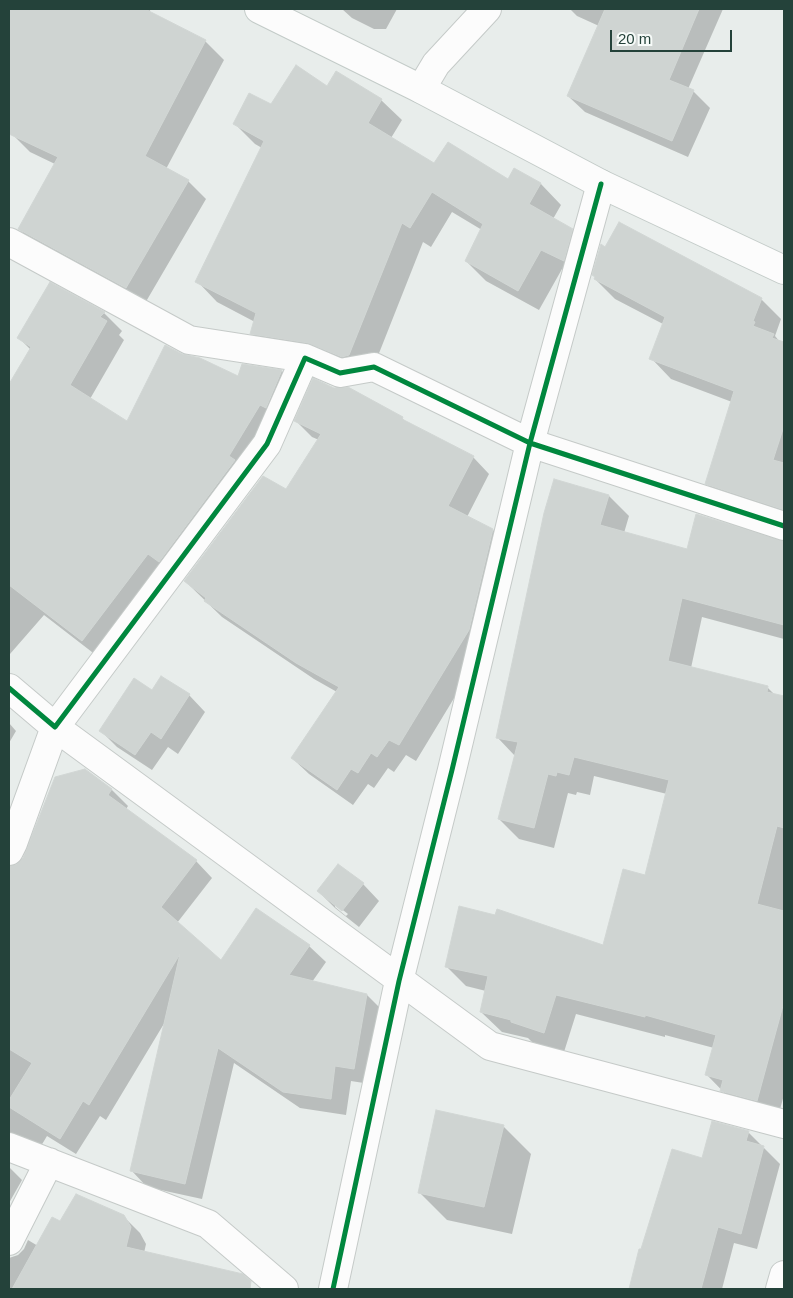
<!DOCTYPE html>
<style>
body{margin:0}
#map{position:relative;width:793px;height:1298px;overflow:hidden;background:#e8edeb;font-family:Arial,sans-serif}
canvas{display:block}
.frame{position:absolute;inset:0;border:10px solid #24423a;pointer-events:none}
.scale{position:absolute;left:610px;top:30px;width:122px;height:22px;box-sizing:border-box;border:2px solid #24423a;border-top:0;padding-left:6px;font-size:15px;line-height:18px;white-space:nowrap;color:#24423a;-webkit-text-stroke:4px #f7fbf9;paint-order:stroke}
</style>
<div id="map">
<canvas width="793" height="1298"></canvas>
<div class="frame"></div>
<div class="scale">20 m</div>
</div>
<script>
const ctx = document.querySelector('canvas').getContext('2d');
ctx.lineJoin = 'round';
function fill(path, color) { ctx.fillStyle = color; ctx.fill(path, 'evenodd'); }
const toPath = rows => new Path2D(rows.map(r => 'M' + r).join(''));
function stroke(path, color, width, dash) { ctx.strokeStyle = color; ctx.lineWidth = width; ctx.lineCap = dash ? 'butt' : 'round'; ctx.setLineDash(dash || []); ctx.stroke(path); }
const shadow = toPath([
 [9,9,151,9,149,12,205,41,224,60,166,169,188,181,206,199,144,305,37,247,19,229,55,164,30,152,12,134,32,91,9,83],
 [342,9,397,9,386,29,374,29,352,18],
 [570,9,723,9,688,89,693,91,710,108,688,157,585,112,568,96,599,26,577,16],
 [328,88,381,100,402,120,391,138,435,165,509,181,515,170,541,184,561,205,553,219,572,230,592,250,584,280,562,269,539,310,486,281,466,261,482,230,452,212,431,247,423,242,370,376,272,354,252,333,255,322,217,302,197,281,262,148,255,144,235,124,271,106],
 [595,279,761,299,781,319,775,336,780,342,784,343,784,522,726,503,706,483,732,402,671,379,651,358,663,324,615,299],
 [104,313,122,331,119,335,124,340,90,399,128,423,181,355,239,378,242,365,282,371,300,390,101,659,44,615,10,654,9,386,31,350,19,338],
 [402,418,407,423,473,457,489,474,467,517,493,530,509,547,485,647,416,761,406,755,394,772,388,768,374,788,368,784,353,805,309,774,292,758,337,692,314,679,222,617,185,581,287,491,319,440,312,437,296,421],
 [555,480,609,496,629,516,624,533,688,550,784,542,784,639,702,617,691,668,768,688,775,695,784,697,784,1095,777,1120,742,1111,707,1075,714,1048,665,1035,665,1037,576,1014,564,1052,532,1042,528,1038,502,1032,481,1012,486,991,466,986,446,966,604,946,646,876,667,794,594,776,590,795,577,792,576,795,568,793,554,848,519,839,499,819,515,756,497,737],
 [152,691,189,695,205,712,178,754,168,747,152,770,117,747,100,730],
 [9,723,16,731,9,743],
 [85,770,112,790,128,806,126,809,196,861,212,878,177,923,221,962,309,946,326,962,312,982,367,995,383,1011,370,1084,351,1081,346,1115,300,1108,234,1063,202,1199,147,1187,131,1170,165,1022,106,1120,100,1116,76,1154,47,1136,38,1151,10,1158,10,1168,22,1180,9,1203,9,945,40,892],
 [363,884,379,901,359,927,335,908,318,891],
 [335,904,348,914,346,916,335,907],
 [503,1126,531,1154,512,1234,447,1220,419,1192],
 [748,1132,780,1164,757,1249,734,1243,722,1289,630,1289,640,1251,703,1160],
 [124,1217,140,1233,146,1244,144,1253,227,1288,237,1289,9,1289,9,1232,16,1240,9,1258,18,1255,24,1249,28,1240,38,1246,60,1223]
]);
const building = toPath([
 [9,9,145,9,206,40,145,156,189,180,126,288,18,229,58,157,9,134,9,9],
 [605,9,699,9,669,80,694,90,672,141,567,96,605,9],
 [296,65,327,86,336,71,382,99,368,123,434,163,448,142,508,179,514,168,541,183,529,204,573,229,564,261,541,250,518,291,465,261,483,224,432,192,410,228,402,223,349,355,342,357,307,343,250,334,256,313,195,282,264,141,233,124,249,93,271,104,296,65],
 [619,222,762,298,753,321,755,322,753,326,774,334,772,338,784,342,784,426,773,460,784,463,784,510,705,484,734,391,649,359,665,317,594,279,595,277,592,275,601,244,605,247,619,222],
 [50,282,105,312,100,317,107,321,70,385,127,421,165,345,182,354,200,358,238,376,242,364,282,370,266,408,260,405,229,456,235,460,159,562,148,554,82,641,9,585,9,384,31,347,17,338,50,282],
 [313,378,334,388,348,387,403,417,402,419,474,456,448,506,493,529,469,630,399,745,389,740,377,757,371,753,358,773,351,769,337,790,291,758,339,687,296,663,204,601,206,598,184,581,263,476,286,489,321,434,294,421,313,378],
 [554,479,609,495,600,525,687,549,696,514,784,541,784,625,682,598,668,661,768,686,767,692,784,696,784,828,777,826,757,904,784,911,784,1002,757,1101,720,1091,723,1080,705,1075,716,1035,645,1015,645,1017,556,995,544,1033,511,1022,511,1020,480,1012,488,976,445,967,459,906,495,915,497,909,603,945,623,869,645,875,669,780,574,757,569,775,557,772,556,776,548,774,534,828,498,819,518,742,496,738,544,513,554,479],
 [161,676,190,694,161,739,151,732,135,755,99,731,134,678,152,690,161,676],
 [85,769,112,789,108,795,197,860,161,907,221,960,256,908,310,945,289,975,367,994,354,1069,335,1066,331,1099,283,1092,218,1048,185,1184,130,1171,180,954,89,1105,83,1101,60,1139,9,1107,9,1100,32,1063,9,1049,9,866,17,864,23,858,55,777,85,769],
 [338,864,364,883,342,911,317,891,338,864],
 [436,1110,504,1125,484,1207,418,1193,436,1110],
 [712,1121,749,1131,746,1141,764,1146,741,1234,718,1227,701,1289,629,1289,639,1249,641,1249,672,1149,702,1158,712,1121],
 [76,1194,124,1215,131,1227,126,1247,243,1274,251,1281,250,1289,12,1289,52,1217,60,1221,76,1194]
]);
const street = toPath([
 [421,89,436,64,487,9],
 [9,242,189,340,305,358],
 [9,688,55,727,267,444,305,358,340,373,374,367,530,443,784,526],
 [9,851,13,843,55,727,490,1046,784,1124],
 [9,1147,208,1224,284,1289],
 [9,1241,49,1162],
 [333,1289,399,981,452,770,530,443,601,184],
 [780,1289,784,1275]
]);
const secondary = toPath([
 [259,9,421,89,601,184,784,270]
]);
const cycleway = toPath([
 [9,688,55,727,267,444,305,358,340,373,374,367,530,443,784,526],
 [333,1289,399,981,452,770,530,443,601,184]
]);
fill(shadow, '#0003');
fill(building, '#cfd4d2');
stroke(building, '#d1d6d4', 1);
stroke(street, '#c5cac8', 30);
stroke(secondary, '#c3cbc8', 30);
stroke(street, '#fcfcfc', 28);
stroke(secondary, '#fcfcfc', 28);
stroke(cycleway, '#00873e', 5);
</script>
